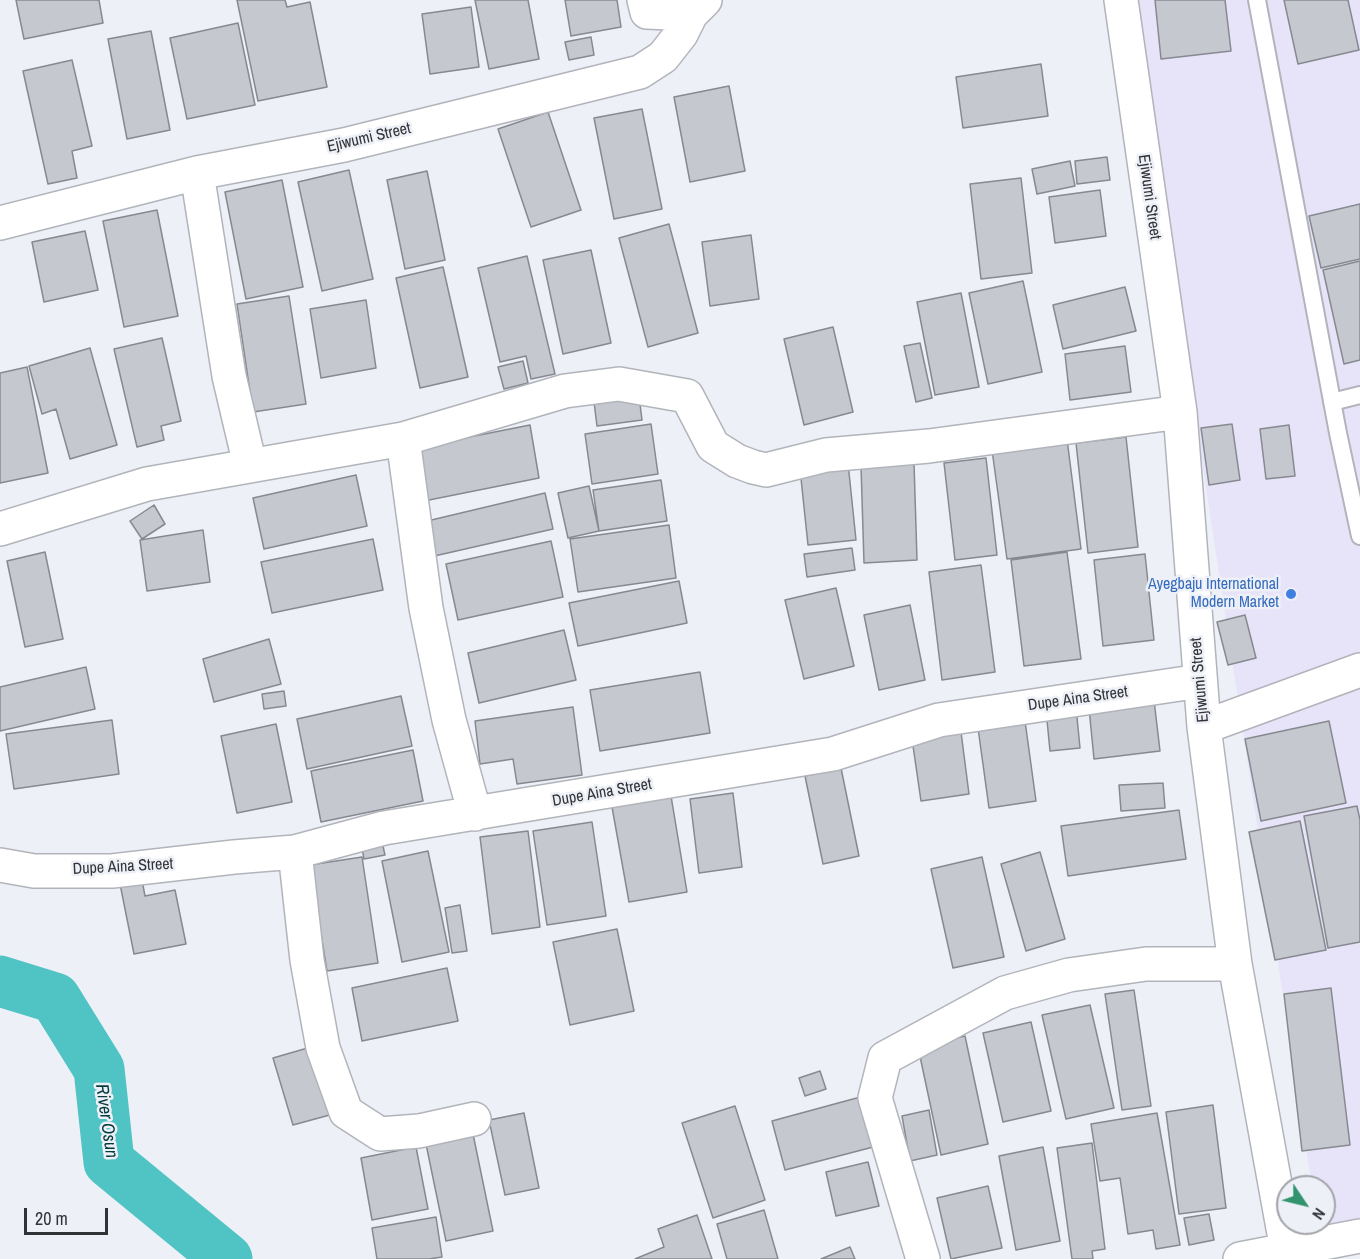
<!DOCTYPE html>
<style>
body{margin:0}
#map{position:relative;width:1360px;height:1259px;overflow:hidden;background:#eef0f7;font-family:"Archivo Narrow",sans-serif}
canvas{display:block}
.north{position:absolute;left:1276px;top:1175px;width:60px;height:60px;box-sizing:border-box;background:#eef0f7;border:2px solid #a3a4aa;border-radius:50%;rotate:125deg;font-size:16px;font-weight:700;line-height:24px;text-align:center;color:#323336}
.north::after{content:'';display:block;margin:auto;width:21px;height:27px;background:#31946e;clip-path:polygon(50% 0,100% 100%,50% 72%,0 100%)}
.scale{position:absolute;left:24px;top:1208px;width:84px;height:27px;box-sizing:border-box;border:3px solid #323336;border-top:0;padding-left:8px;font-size:18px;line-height:21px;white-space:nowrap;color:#323336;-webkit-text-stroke:4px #eef0f7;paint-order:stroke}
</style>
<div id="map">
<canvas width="1360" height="1259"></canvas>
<div class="north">N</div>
<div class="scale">20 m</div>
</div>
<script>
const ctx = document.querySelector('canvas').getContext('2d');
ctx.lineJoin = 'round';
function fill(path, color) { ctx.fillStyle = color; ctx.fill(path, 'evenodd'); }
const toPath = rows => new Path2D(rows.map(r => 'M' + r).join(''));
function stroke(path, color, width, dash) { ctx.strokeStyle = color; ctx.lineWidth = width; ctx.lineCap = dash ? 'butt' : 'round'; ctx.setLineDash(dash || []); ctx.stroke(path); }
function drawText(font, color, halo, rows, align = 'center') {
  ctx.font = font + ' "Archivo Narrow",sans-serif'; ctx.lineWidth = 5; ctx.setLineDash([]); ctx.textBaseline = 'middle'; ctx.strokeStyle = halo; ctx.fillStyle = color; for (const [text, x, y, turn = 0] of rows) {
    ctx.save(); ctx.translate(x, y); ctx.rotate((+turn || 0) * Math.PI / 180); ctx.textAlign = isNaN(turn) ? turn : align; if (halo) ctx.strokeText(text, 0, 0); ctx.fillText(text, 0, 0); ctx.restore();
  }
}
const commercial = toPath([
 [1132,0,1360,0,1360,1237,1321,1246,1318,1223,1324,1223,1324,1187,1312,1187]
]);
const river = toPath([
 [0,981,55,998,99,1069,109,1162,227,1259]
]);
const building = toPath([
 [16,0,99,0,103,23,24,39,16,0],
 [237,0,285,0,287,7,310,2,327,87,258,101,237,0],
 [475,0,528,0,539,59,489,69,475,0],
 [565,0,617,0,621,27,571,36,565,0],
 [1155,0,1225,0,1231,51,1161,59,1155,0],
 [1284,0,1348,0,1359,50,1298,64,1284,0],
 [471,7,479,67,430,74,422,14,471,7],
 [238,23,255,105,187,119,170,38,238,23],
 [151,31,170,130,127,139,108,39,151,31],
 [591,37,594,55,569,60,565,42,591,37],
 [72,60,92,146,72,151,77,178,48,184,23,71,72,60],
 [1041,64,1048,116,963,128,956,77,1041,64],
 [729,86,745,171,690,182,674,97,729,86],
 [642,109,662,209,614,219,594,118,642,109],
 [548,112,581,210,531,227,498,129,548,112],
 [1107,157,1110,180,1077,184,1075,161,1107,157],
 [1070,161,1075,186,1037,194,1032,169,1070,161],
 [349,170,373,279,322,291,298,182,349,170],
 [427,171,445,260,405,269,387,180,427,171],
 [1021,178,1032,273,981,279,970,184,1021,178],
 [282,180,303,287,246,299,225,192,282,180],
 [1100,190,1106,236,1055,243,1049,197,1100,190],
 [1360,204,1360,259,1321,268,1309,216,1360,204],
 [157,210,178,316,124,327,103,221,157,210],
 [669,224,698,333,648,347,619,238,669,224],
 [85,231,98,290,44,302,32,242,85,231],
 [751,235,759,299,710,306,702,242,751,235],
 [591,250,611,343,563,354,543,260,591,250],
 [527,256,555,374,531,379,526,356,500,362,478,268,527,256],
 [1360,261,1360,360,1344,364,1323,270,1360,261],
 [443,267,468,377,420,388,396,278,443,267],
 [1023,281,1042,372,988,384,969,293,1023,281],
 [1125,287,1136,331,1063,349,1053,305,1125,287],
 [961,293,979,387,935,395,917,302,961,293],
 [289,296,306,404,253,412,237,304,289,296],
 [366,300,376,368,321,378,310,309,366,300],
 [833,327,853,412,804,425,784,339,833,327],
 [162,338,181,421,161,426,164,440,137,447,114,349,162,338],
 [920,343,932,398,916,402,904,346,920,343],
 [1125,346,1131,392,1070,400,1065,354,1125,346],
 [90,348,117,445,70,459,56,409,42,414,29,366,90,348],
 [523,361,528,383,504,389,498,367,523,361],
 [27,367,48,473,0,483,0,373,27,367],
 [639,396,642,420,597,426,594,402,639,396],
 [651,424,658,474,592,484,585,434,651,424],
 [1232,424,1240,480,1209,485,1201,428,1232,424],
 [530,425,539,478,424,501,414,448,530,425],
 [1289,425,1295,476,1266,479,1260,429,1289,425],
 [1126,437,1138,547,1088,553,1076,443,1126,437],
 [1067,439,1081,549,1007,559,992,450,1067,439],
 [986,458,997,555,955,560,944,463,986,458],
 [848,463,856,540,808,545,800,469,848,463],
 [914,463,917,560,864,563,861,466,914,463],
 [356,475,367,526,264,549,253,498,356,475],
 [661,480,667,521,599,531,593,490,661,480],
 [589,486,599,531,568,538,558,493,589,486],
 [545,493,553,529,430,557,423,522,545,493],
 [154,505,165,524,142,539,130,521,154,505],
 [669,525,676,578,578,592,570,539,669,525],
 [203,530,210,582,147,591,140,540,203,530],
 [373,539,383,590,272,613,261,562,373,539],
 [551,541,563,597,458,620,446,564,551,541],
 [852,548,855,570,807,577,804,554,852,548],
 [45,552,63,639,25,647,7,561,45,552],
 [1067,552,1081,659,1024,666,1011,560,1067,552],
 [1145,554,1154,640,1103,646,1094,560,1145,554],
 [981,565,995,672,942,680,929,572,981,565],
 [679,581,687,623,578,646,569,603,679,581],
 [836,588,854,666,804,679,785,600,836,588],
 [910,605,925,680,879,690,864,615,910,605],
 [1245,615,1256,658,1228,665,1217,622,1245,615],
 [564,630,576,680,479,703,468,653,564,630],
 [269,639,281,684,214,702,203,659,269,639],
 [86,667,95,709,0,731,0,687,86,667],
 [700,672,710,733,600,751,590,690,700,672],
 [284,691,286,706,264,709,262,694,284,691],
 [401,696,412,746,307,769,297,719,401,696],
 [1154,700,1160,751,1094,759,1089,708,1154,700],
 [573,707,582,775,517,784,513,759,480,764,475,721,573,707],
 [1076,707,1080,748,1050,751,1046,710,1076,707],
 [112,720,119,774,14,789,6,734,112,720],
 [1025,721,1036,801,989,808,978,728,1025,721],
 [1329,721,1346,803,1261,821,1245,739,1329,721],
 [276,724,292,802,237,813,221,736,276,724],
 [961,732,969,794,921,801,912,739,961,732],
 [413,750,423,801,321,822,311,771,413,750],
 [841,768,859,856,823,864,805,776,841,768],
 [1163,783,1165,808,1121,811,1119,785,1163,783],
 [733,793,742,867,699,873,690,799,733,793],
 [671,796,687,892,629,902,612,807,671,796],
 [1357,806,1360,820,1360,942,1328,948,1304,816,1357,806],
 [1179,810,1186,859,1068,876,1061,826,1179,810],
 [1300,821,1326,950,1275,960,1249,832,1300,821],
 [592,822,606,916,547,925,533,831,592,822],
 [528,831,540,927,492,934,480,837,528,831],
 [380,833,385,855,364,859,360,837,380,833],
 [428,851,449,952,402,962,382,861,428,851],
 [1040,852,1065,939,1026,951,1001,864,1040,852],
 [362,857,378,963,327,971,310,865,362,857],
 [982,857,1004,957,953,968,931,869,982,857],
 [141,875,145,896,175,890,186,944,134,954,119,879,141,875],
 [460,905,467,951,452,953,445,908,460,905],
 [617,929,634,1011,570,1025,553,942,617,929],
 [447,968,458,1021,362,1041,352,988,447,968],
 [1331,988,1350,1145,1302,1151,1284,994,1331,988],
 [1134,990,1151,1106,1122,1110,1105,994,1134,990],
 [1090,1005,1114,1108,1066,1119,1042,1015,1090,1005],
 [1031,1022,1051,1111,1003,1122,983,1033,1031,1022],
 [965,1036,988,1144,941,1155,918,1047,965,1036],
 [318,1045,337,1113,293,1125,273,1058,318,1045],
 [820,1071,826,1089,805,1096,799,1078,820,1071],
 [864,1096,877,1146,785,1170,772,1121,864,1096],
 [1213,1105,1226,1208,1179,1214,1166,1112,1213,1105],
 [735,1106,765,1200,713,1218,682,1123,735,1106],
 [929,1110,937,1155,910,1161,902,1116,929,1110],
 [524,1113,539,1188,505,1195,489,1120,524,1113],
 [1157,1113,1180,1245,1156,1249,1153,1230,1128,1234,1120,1178,1100,1181,1091,1124,1157,1113],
 [473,1134,493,1231,446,1241,426,1144,473,1134],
 [1092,1143,1105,1249,1092,1251,1093,1259,1072,1259,1057,1148,1092,1143],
 [416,1147,428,1209,372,1220,361,1158,416,1147],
 [1043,1147,1060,1241,1016,1250,999,1156,1043,1147],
 [868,1162,879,1206,836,1216,826,1172,868,1162],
 [988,1186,1002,1248,951,1259,937,1198,988,1186],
 [764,1210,778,1259,727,1259,717,1224,764,1210],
 [1209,1214,1214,1240,1189,1245,1184,1218,1209,1214],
 [697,1215,712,1259,635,1259,664,1247,658,1229,697,1215],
 [436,1217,442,1257,429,1259,377,1259,372,1228,436,1217],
 [850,1247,855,1259,821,1259,850,1247]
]);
const lane = toPath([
 [1257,0,1338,433,1360,536],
 [1332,402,1360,395]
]);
const street = toPath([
 [644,0,647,12,691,14],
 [1121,0,1180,412,1204,727,1235,964,1287,1250],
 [197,173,229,376,250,465],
 [0,223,197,173,344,145,640,72,663,57,681,34,691,14,705,0],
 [403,439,426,608,449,720,475,814],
 [0,529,147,484,403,439,565,391,619,384,687,396,713,446,737,461,753,467,766,470,826,455,929,446,1180,412],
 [1204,727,1360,670],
 [295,852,307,960,323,1048,346,1112,380,1134,419,1131,474,1119],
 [0,865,34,871,112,871,234,857,295,852,384,828,833,754,939,720,1200,681],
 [923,1259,875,1098,885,1058,1005,993,1069,975,1146,964,1235,964],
 [1240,1259,1360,1236]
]);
const markers = [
 [1291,594,6,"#3f7fe0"]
];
const streetNames = [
 ["Ejiwumi Street",369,138,-13],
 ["Ejiwumi Street",1149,197,82],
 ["Ejiwumi Street",1200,680,-95],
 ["Dupe Aina Street",1078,699,-8],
 ["Dupe Aina Street",602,793,-10],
 ["Dupe Aina Street",123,867,-3]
];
const shopNames = [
 ["Ayegbaju International",1279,585],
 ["Modern Market",1279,603]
];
const waterNames = [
 ["River Osun",106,1121,82]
];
fill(commercial, '#e7e3f9');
stroke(river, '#50c3c5', 51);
fill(building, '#c6c8cf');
stroke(building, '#878990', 1.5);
stroke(lane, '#b2b4bb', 20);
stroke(street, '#b2b4bb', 36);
stroke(lane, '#fff', 16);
stroke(street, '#fff', 33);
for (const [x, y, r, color] of markers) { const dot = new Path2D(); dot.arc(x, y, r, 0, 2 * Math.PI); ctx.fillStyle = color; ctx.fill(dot); stroke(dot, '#eef0f7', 2); }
drawText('16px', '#323336', '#eef0f7', streetNames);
drawText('16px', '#366cbe', '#eef0f7', shopNames, 'right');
drawText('italic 18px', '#043c3d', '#eef0f7', waterNames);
</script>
